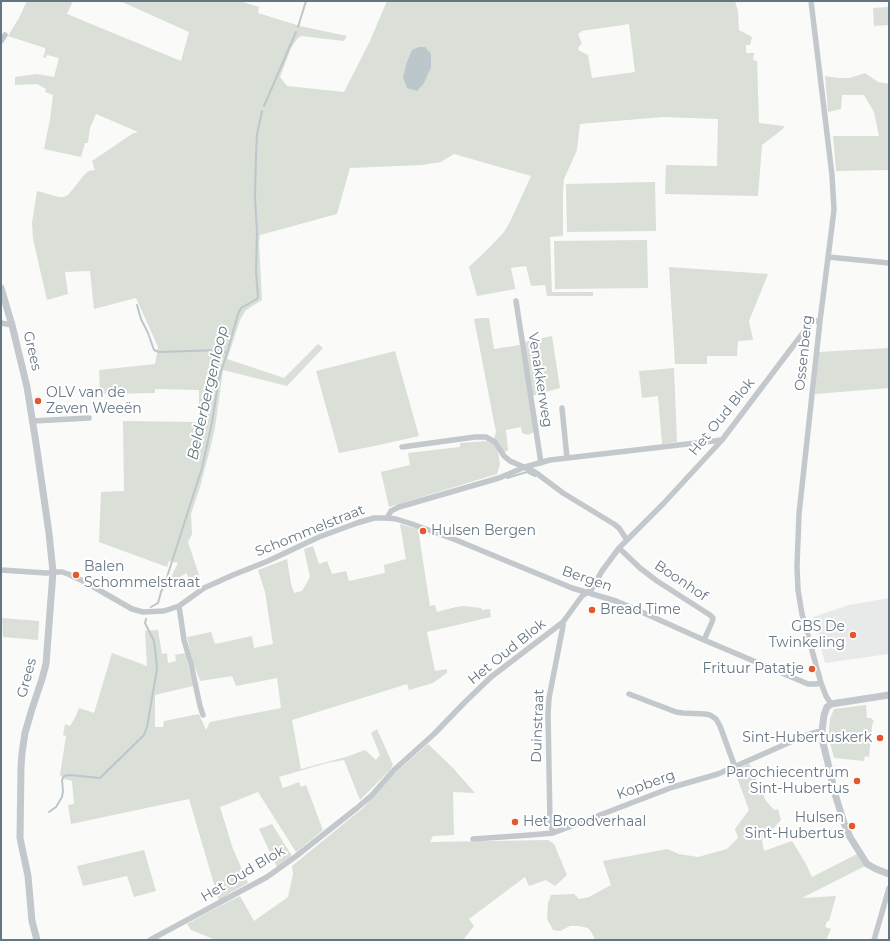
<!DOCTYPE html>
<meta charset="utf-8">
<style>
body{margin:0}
#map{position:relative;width:890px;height:941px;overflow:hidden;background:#fafaf8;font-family:Montserrat,sans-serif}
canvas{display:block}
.frame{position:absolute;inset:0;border:2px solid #657683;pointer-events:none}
</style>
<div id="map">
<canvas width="890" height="941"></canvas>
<div class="frame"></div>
</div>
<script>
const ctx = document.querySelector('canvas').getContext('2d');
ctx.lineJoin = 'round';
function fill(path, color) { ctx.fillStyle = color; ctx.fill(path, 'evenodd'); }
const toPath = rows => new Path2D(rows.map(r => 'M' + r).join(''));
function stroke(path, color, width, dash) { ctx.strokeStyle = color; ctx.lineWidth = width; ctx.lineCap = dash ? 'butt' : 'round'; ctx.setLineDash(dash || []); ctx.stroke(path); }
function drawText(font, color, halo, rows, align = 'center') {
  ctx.font = font + ' Montserrat,sans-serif'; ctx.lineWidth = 4; ctx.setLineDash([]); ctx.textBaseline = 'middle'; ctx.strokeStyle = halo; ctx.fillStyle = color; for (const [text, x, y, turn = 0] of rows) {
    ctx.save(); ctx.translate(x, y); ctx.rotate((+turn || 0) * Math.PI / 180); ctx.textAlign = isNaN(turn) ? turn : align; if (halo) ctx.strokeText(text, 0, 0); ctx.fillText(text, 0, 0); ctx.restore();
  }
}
const built = toPath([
 [889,598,889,654,825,663,813,617,849,605]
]);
const green = toPath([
 [27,1,73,1,67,14,181,61,189,32,120,1,126,2,127,1,240,1,259,7,258,13,300,26,347,36,344,41,301,36,297,39,291,48,280,77,287,86,344,92,370,41,387,1,735,1,738,11,739,30,752,37,750,45,746,45,746,53,754,53,753,60,757,61,759,123,784,126,783,129,762,145,758,196,665,194,666,165,717,166,718,119,663,117,580,124,577,150,564,179,563,192,563,236,550,237,552,292,593,292,593,296,547,296,545,285,531,286,526,266,511,268,517,297,515,289,477,296,469,267,489,248,504,232,510,222,531,176,454,154,441,162,422,165,350,168,337,214,260,235,259,243,262,300,246,310,240,320,229,354,227,359,284,378,318,344,323,348,287,386,223,370,215,428,209,453,200,487,191,514,192,534,188,542,200,578,192,583,186,573,171,583,169,581,178,563,169,561,167,567,99,542,101,492,124,491,123,421,199,422,199,390,155,389,155,393,100,394,99,370,155,364,158,347,136,298,94,309,90,271,65,272,68,294,47,300,33,239,32,223,37,191,59,197,64,197,69,194,84,175,89,171,95,170,92,161,132,134,138,132,96,114,90,128,88,143,85,143,81,157,44,149,50,119,53,95,45,92,46,89,37,84,15,85,15,77,37,74,54,77,59,58,47,55,45,58,43,57,45,52,45,48,8,36,19,18],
 [629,24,635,72,592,78,588,55,578,50,579,46,582,44,578,34,582,31],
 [889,7,889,25,874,26,873,8],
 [865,73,878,82,889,84,889,170,836,171,833,136,879,136,874,112,864,95,842,95,841,109,828,112,825,76,838,78,850,78],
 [655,182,656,231,567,232,566,184],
 [647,240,648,288,555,289,554,241],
 [669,267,768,274,749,321,753,340,738,341,737,356,707,356,707,364,675,364],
 [483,318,489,318,494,349,520,345,534,432,528,435,522,433,521,427,506,430,508,450,504,453,500,445,494,438,496,432,474,319],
 [552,336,560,388,532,396,525,342],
 [889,348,889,388,815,394,819,352],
 [395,351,419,436,379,445,339,453,316,371],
 [674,368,677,442,662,444,658,396,642,398,639,371],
 [487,441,493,444,498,452,500,464,497,474,389,507,381,472,410,465,408,453,460,447,460,443],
 [400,524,418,529,430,606,435,605,437,612,456,607,463,606,481,608,482,610,490,609,491,617,427,632,435,671,447,669,447,673,433,683,409,690,407,684,292,720,301,769,349,756,365,750,376,760,380,755,371,733,377,729,393,765,390,770,360,800,344,760,327,763,279,777,283,788,299,782,301,787,306,785,323,830,296,852,258,792,220,807,233,849,248,883,230,893,219,901,189,799,71,824,68,805,74,804,72,781,64,779,60,775,66,736,63,735,65,724,70,726,75,718,79,708,94,713,112,653,147,666,145,631,158,630,162,654,167,653,168,663,176,661,175,655,185,653,193,686,155,695,155,727,163,727,164,721,199,714,206,730,210,722,281,708,277,678,236,686,232,676,200,681,193,662,187,637,211,632,215,644,252,636,254,648,273,644,265,592,258,570,287,559,291,584,294,593,302,591,310,577,304,549,313,546,319,564,327,561,332,574,346,571,349,581,385,573,384,565,406,559],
 [2,618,39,621,38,640,3,637],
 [866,705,867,718,871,718,874,721,872,725,869,757,865,756,864,761,834,758,829,739,829,729,830,719,834,709],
 [428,744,453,768,475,793,453,792,454,835,433,836,430,842,548,840,554,844,567,875,555,886,546,880,529,886,525,877,469,919,474,926,463,940,216,940,191,930,187,924,220,906,240,896,254,921,288,897,293,874,292,866,363,808,394,774],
 [749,763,766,801,774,810,778,809,781,820,762,841,764,851,792,841,806,864,812,877,857,854,865,866,802,898,836,896,829,921,827,921,825,927,831,929,826,940,595,940,592,933,588,928,579,926,570,926,560,931,553,930,547,919,548,903,551,895,574,894,579,899,589,897,611,885,603,861,667,849,679,854,698,857,727,849,738,838,735,829,749,810,735,772],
 [272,824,292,856,277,867,259,829],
 [144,850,156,891,134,897,127,876,83,886,77,866]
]);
const water = toPath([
 [419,47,425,47,431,54,431,67,424,83,417,91,407,88,403,77,407,62,412,50]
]);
const stream = toPath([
 [298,27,306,1],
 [264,106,296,32],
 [137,305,141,319,148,333,154,350,159,352,222,350,227,353],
 [507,478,527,472,535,476],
 [151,607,158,603,161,592,166,580,202,468,212,422,219,378,227,353,238,314,241,308,257,299,258,297,256,272,257,232,255,197,256,155,257,134,262,111],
 [49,812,56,807,62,797,63,791,62,780,64,776,69,775,100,778,144,735,147,727,157,669,156,657,154,641,145,623,146,619]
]);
const minor = toPath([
 [811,1,832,175,834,210,820,321,799,514,797,566,798,590,802,614,821,683,826,696,831,704],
 [1,41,5,35],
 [828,257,889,263],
 [516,301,541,463],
 [1,323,12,325],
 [562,408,567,458],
 [33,421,89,418],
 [402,447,475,437,486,437,495,442,504,456,510,461,535,472,563,493,614,524,619,528,627,540],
 [387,518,391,511,399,507,499,478,525,467,550,460,722,440],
 [619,548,640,568,657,581,710,615,713,618,712,622,704,640],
 [1,570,46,573,57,572,62,572,68,574,85,582,132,609,143,612,164,611,179,606,204,588,233,575,268,561,319,537,357,523,374,518,387,518,396,519,412,524,456,540,572,588,616,601,635,609,704,640,808,684,816,684,821,683],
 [179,606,184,640,191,664,200,706,203,715],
 [629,694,676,712,683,713,705,714,710,715,716,719,720,726,735,767],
 [553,833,550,822,548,714,549,698,563,626,563,622],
 [473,839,530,835,553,833,673,787,718,774,804,736,813,733,822,731],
 [150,940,267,877,295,857,357,808,372,795,394,770,434,734,465,702,491,677,550,632,563,622,582,596,591,590,602,571,619,548,663,504,722,440,809,325,814,321,820,321],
 [874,940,889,888]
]);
const tertiary = toPath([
 [1,288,12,325,27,387,36,443,49,533,53,572,46,664,42,679,32,709,25,733,22,753,21,767,20,838,28,876,32,921,37,940],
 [889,695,831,704,827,707,824,715,822,731,823,743,827,759,835,794,844,823,850,837,867,864,876,869,889,874]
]);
const markers = [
 [38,401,4,"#e4572e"],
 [423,531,4,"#e4572e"],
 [76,575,4,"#e4572e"],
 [592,610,4,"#e4572e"],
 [853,635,4,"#e4572e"],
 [812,669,4,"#e4572e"],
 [880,738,4,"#e4572e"],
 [857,781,4,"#e4572e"],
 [515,822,4,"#e4572e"],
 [852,826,4,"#e4572e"]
];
const streetNames = [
 ["Grees",32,351,77],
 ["Ossenberg",804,353,-84],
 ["Venakkerweg",540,380,81],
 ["Het Oud Blok",722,417,-51],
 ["Schommelstraat",310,531,-22],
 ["Bergen",587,579,19],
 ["Boonhof",681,581,34],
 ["Het Oud Blok",507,652,-39],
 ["Grees",27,678,-75],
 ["Duinstraat",538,726,-88],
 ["Kopberg",646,785,-20],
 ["Het Oud Blok",243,874,-31]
];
const poiNames = [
 ["OLV van de",46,393],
 ["Zeven Weeën",46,409],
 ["Hulsen Bergen",431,531],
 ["Balen",84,567],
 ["Schommelstraat",84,583],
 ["Bread Time",600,610],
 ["GBS De",845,627,"right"],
 ["Twinkeling",845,643,"right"],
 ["Frituur Patatje",804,669,"right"],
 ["Sint-Hubertuskerk",872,738,"right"],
 ["Parochiecentrum",849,773,"right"],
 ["Sint-Hubertus",849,789,"right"],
 ["Hulsen",844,818,"right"],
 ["Sint-Hubertus",844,834,"right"],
 ["Het Broodverhaal",523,822]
];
const waterNames = [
 ["Belderbergenloop",208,393,-77]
];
fill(built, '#e8e9e9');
fill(green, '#dadfd7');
fill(water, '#bbc7cb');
stroke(stream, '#bbc7cb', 2);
stroke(minor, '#c3c8cc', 5.5);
stroke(tertiary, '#c3c8cc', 7);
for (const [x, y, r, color] of markers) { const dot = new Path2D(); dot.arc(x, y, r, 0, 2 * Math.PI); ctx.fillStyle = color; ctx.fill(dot); stroke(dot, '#fff', 1.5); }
drawText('14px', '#657683', '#fff', streetNames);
drawText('14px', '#657683', '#fff', poiNames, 'left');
drawText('italic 15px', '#60757c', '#fff', waterNames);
</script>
